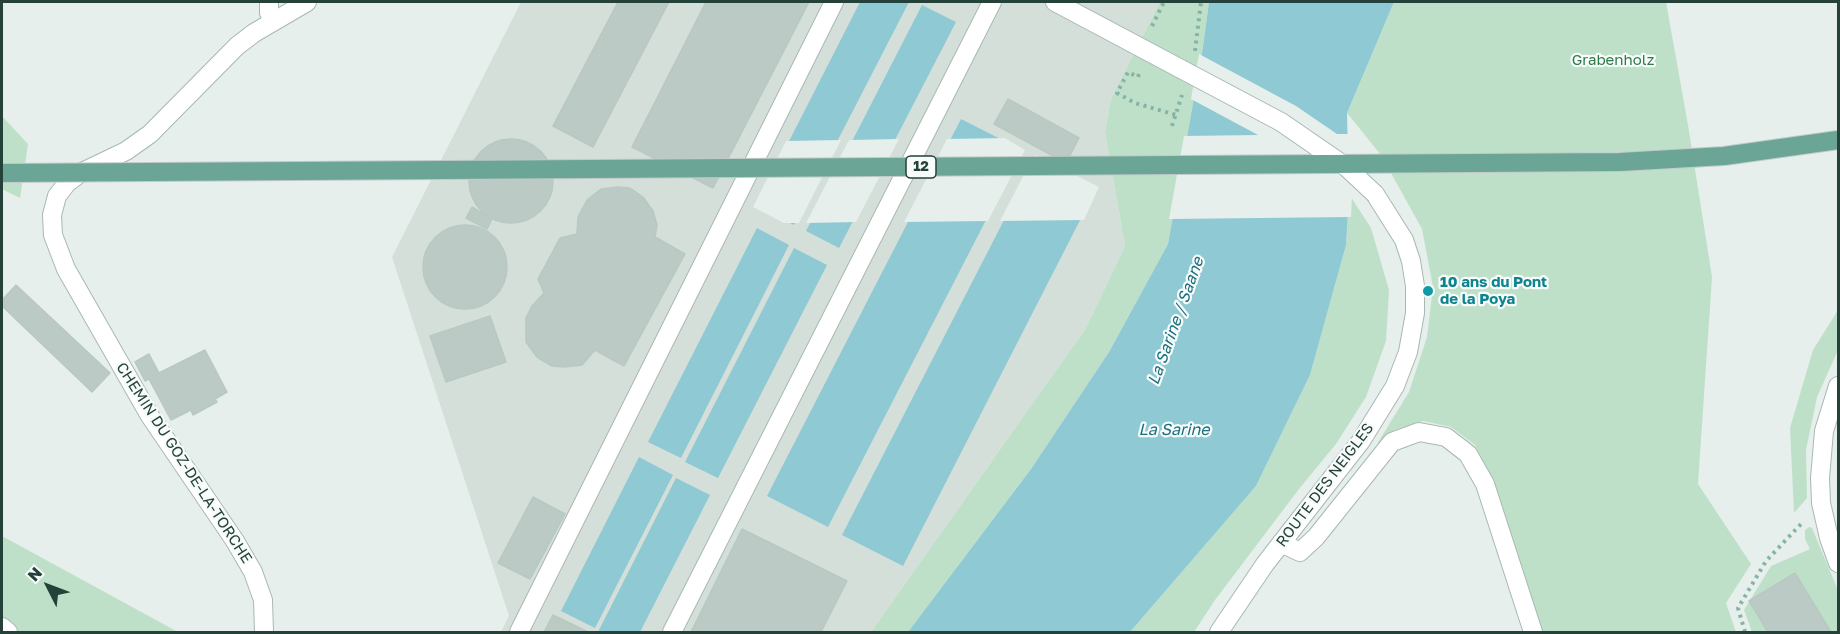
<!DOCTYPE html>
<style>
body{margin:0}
#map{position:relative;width:1840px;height:634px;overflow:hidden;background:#e6efeb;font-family:"Golos Text",sans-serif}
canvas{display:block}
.frame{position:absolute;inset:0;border:3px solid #24423a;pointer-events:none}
.north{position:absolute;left:18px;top:556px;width:60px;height:60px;-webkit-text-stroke:4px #f7fbf9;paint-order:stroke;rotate:312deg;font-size:16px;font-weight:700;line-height:24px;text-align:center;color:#24423a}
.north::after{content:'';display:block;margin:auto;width:21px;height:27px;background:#24423a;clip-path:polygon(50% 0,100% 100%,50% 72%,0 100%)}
</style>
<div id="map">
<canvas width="1840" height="634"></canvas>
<div class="frame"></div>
<div class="north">N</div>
</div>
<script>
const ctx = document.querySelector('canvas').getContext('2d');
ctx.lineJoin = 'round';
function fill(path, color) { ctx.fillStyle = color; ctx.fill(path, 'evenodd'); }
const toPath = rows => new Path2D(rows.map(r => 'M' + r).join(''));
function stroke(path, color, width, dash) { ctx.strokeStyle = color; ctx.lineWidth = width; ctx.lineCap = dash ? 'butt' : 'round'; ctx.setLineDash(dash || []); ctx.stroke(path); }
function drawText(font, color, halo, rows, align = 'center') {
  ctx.font = font + ' "Golos Text",sans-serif'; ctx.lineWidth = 4.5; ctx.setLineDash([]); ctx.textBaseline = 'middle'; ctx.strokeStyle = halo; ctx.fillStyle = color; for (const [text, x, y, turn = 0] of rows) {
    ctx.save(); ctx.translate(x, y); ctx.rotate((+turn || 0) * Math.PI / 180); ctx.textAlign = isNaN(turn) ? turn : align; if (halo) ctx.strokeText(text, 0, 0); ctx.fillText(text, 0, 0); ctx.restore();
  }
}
const built = toPath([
 [521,2,1160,2,1111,99,1105,132,1125,246,1086,328,871,632,501,632,509,616,392,257]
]);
const green = toPath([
 [1160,2,1209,2,1203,47,1168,244,1109,352,1031,469,908,632,871,632,1086,328,1125,246,1105,132,1111,99],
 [1394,2,1666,2,1688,125,1712,277,1698,484,1751,564,1726,603,1736,632,1540,632,1491,478,1475,445,1451,427,1423,421,1394,430,1377,444,1409,392,1427,337,1433,287,1422,229,1381,155,1347,113],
 [2,116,28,144,20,198,2,189],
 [1349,194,1371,228,1389,290,1386,341,1366,397,1336,444,1299,489,1215,600,1194,632,1130,632,1256,486,1310,375,1346,245],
 [1838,310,1838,350,1817,397,1806,450,1807,498,1794,513,1790,428,1813,350],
 [1809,527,1812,528,1838,590,1838,632,1752,632,1744,610,1771,566,1810,549,1805,539,1805,530],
 [2,536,178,632,2,632]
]);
const water = toPath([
 [860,2,909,2,794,225,756,206],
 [1209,2,1394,2,1347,113,1349,194,1346,245,1310,375,1256,486,1130,632,908,632,1031,469,1109,352,1168,244,1203,47],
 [922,5,956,22,839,248,806,231],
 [961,119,1022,150,828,527,767,496],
 [1036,158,1096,189,903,566,842,535],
 [757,228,789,245,681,458,648,442],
 [794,248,827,265,718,478,685,462],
 [639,457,673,475,595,628,561,611],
 [676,478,710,495,640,632,598,632]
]);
const pier = toPath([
 [1199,54,1296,106,1337,134,1350,134,1352,194,1351,217,1169,219,1184,136,1258,135,1191,99],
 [1005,138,1025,150,988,221,904,222,947,139],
 [899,139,856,222,806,223,849,140],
 [841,140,799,223,784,223,753,207,786,141],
 [1036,155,1099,187,1084,220,1000,221,1033,157]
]);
const building = toPath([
 [618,2,669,2,593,147,553,126,618,2],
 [706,2,809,2,713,188,632,147,706,2],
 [1008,99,1079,138,1066,163,994,124,1008,99],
 '469 181a42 42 0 1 1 84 0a42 42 0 1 1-84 0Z',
 [618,187,630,188,643,197,653,211,657,225,655,237,685,254,624,366,595,350,582,365,565,367,552,366,537,357,526,342,526,318,532,306,544,293,538,279,560,238,577,234,578,217,587,200,601,189,618,187],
 [472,207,492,219,487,229,466,218,472,207],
 '423 267a42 42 0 1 1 84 0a42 42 0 1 1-84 0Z',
 [16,285,110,373,92,392,2,306,2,300,16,285],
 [490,316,506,362,446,382,430,336,490,316],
 [205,350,227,392,215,399,217,402,193,415,191,410,171,420,149,379,145,381,135,362,149,354,159,373,205,350],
 [533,497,565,514,530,579,498,563,533,497],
 [742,529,847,581,821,632,691,632,742,529],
 [1795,573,1831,632,1768,632,1749,601,1795,573],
 [553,615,588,632,544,632,553,615]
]);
const path = toPath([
 [1152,26,1164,2],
 [1195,51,1201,2],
 [1139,74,1138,77,1128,72,1117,93,1135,103,1176,115],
 [1172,126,1182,95],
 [1745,632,1738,608,1766,561,1801,524]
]);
const minor = toPath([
 [269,2,269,13,274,21],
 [1055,2,1181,69],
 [1838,386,1824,431,1820,478,1821,503,1829,538,1838,563],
 [1281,543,1300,552,1316,537,1392,442,1419,432,1446,437,1468,454,1485,484,1533,632],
 [2,627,8,632],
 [264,632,263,600,253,572,235,541,150,416,66,269,53,235,52,215,57,196,67,183,80,173,126,151,150,134,237,46,254,33,307,2],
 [519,632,834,2],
 [672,632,992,2],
 [1219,632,1265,564,1361,441,1395,386,1408,352,1415,313,1415,286,1411,261,1404,240,1375,194]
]);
const minorBridge = toPath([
 [1181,69,1281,122,1345,166,1375,194]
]);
const majorBridge = toPath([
 [2,173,1620,162,1724,156,1838,140]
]);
const markers = [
 [1428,291,6,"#0f9aa8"]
];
const shields = [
 [921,167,30]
];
const shieldNames = [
 ["12",921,167]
];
const parkNames = [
 ["Grabenholz",1613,60]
];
const cultureNames = [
 ["10 ans du Pont",1440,282],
 ["de la Poya",1440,299]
];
const streetNames = [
 ["CHEMIN DU GOZ-DE-LA-TORCHE",184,463,57],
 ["ROUTE DES NEIGLES",1325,485,-53]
];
const waterNames = [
 ["La Sarine / Saane",1176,321,-70],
 ["La Sarine",1174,430]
];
fill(built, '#d4dfda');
fill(green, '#bfe0c8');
fill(water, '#8ec9d4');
fill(pier, '#e6efeb');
fill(building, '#bbcac4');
stroke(building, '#b8c9c2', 1.5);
stroke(minor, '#a8b8b2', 20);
stroke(path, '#86b3a5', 4, [3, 4.5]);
stroke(minor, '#fff', 18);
stroke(minorBridge, '#a8b8b2', 20, []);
stroke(majorBridge, '#c2cac8', 20, []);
stroke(minorBridge, '#fff', 18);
stroke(majorBridge, '#6aa596', 18);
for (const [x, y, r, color] of markers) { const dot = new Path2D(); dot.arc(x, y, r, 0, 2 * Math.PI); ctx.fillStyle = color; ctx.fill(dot); stroke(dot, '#f7fbf9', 2); }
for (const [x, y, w] of shields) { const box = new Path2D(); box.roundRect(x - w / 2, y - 11, w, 22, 4.5); ctx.fillStyle = '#f7fbf9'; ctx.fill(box); stroke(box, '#24423a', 1.5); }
drawText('bold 14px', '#24423a', null, shieldNames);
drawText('15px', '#2d7a4b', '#f7fbf9', parkNames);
drawText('bold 15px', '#0d838f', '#f7fbf9', cultureNames, 'left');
drawText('15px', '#24423a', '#f7fbf9', streetNames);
drawText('italic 16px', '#1c6f80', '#f7fbf9', waterNames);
</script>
